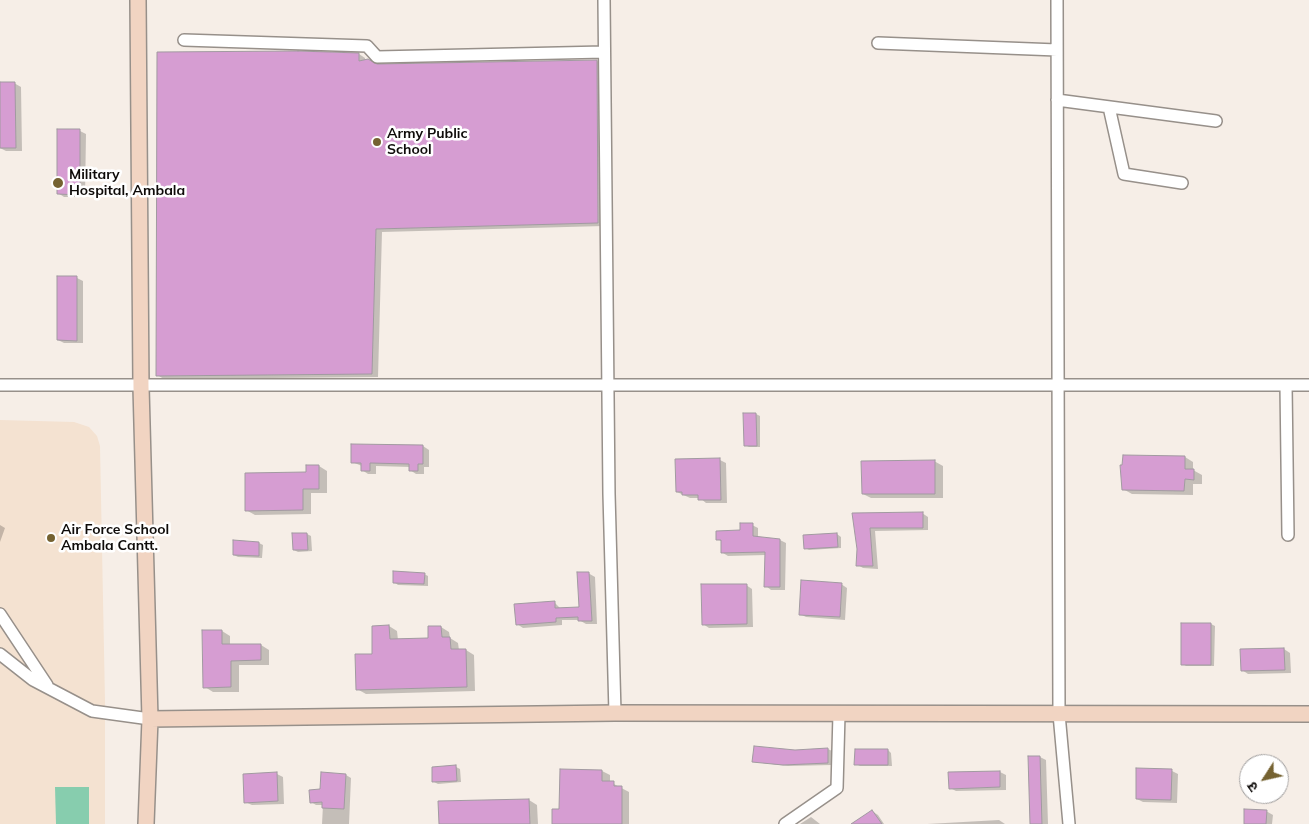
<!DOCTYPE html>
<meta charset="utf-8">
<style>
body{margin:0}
#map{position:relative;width:1309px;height:824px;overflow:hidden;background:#f6eee7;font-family:Mulish,"Noto Sans Devanagari",sans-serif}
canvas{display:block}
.north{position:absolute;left:1239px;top:754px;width:50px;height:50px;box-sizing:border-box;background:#fff;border:1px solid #9f9d9d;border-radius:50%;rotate:235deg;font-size:14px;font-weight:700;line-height:20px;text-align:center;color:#0e0b09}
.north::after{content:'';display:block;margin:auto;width:18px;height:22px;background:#756231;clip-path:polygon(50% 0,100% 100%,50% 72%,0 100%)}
</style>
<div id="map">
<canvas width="1309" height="824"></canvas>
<div class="north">उ</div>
</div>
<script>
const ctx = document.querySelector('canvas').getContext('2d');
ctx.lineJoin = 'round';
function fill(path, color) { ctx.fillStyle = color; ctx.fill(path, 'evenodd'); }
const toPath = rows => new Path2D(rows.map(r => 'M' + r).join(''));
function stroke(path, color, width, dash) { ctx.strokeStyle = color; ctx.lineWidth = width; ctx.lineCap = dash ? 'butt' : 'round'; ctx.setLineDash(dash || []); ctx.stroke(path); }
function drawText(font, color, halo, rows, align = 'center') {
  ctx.font = font + ' Mulish,sans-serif'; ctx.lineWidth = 5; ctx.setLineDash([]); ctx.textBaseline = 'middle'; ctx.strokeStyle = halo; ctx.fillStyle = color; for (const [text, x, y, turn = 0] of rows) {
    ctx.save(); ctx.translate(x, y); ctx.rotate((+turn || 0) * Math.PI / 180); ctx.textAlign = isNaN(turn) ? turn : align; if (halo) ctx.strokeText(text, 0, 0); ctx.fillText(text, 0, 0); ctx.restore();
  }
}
const education = toPath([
 [0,420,74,422,89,427,97,436,100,446,105,701,105,824,0,824]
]);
const green = toPath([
 [55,787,89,787,89,824,56,824]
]);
const shadow = toPath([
 [359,54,365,58,365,61,378,66,597,61,603,64,604,226,382,232,378,377,164,379,157,375],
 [0,83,14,83,21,87,22,151,6,151,0,148],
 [80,131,86,134,85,197,64,197,58,193],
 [77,278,83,281,83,343,64,343,58,340],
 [756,414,760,416,760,447,749,447,745,445],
 [423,446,429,450,429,467,424,467,424,474,416,474,410,470,410,467,376,466,376,474,368,474,362,470,362,466,352,462],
 [1185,457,1193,462,1193,470,1202,475,1202,484,1193,484,1193,495,1132,494,1123,489],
 [677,460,720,460,726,463,727,503,706,503,700,498,690,498,677,492],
 [934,461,943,466,943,498,871,498,863,494],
 [319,466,327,471,327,493,311,493,311,514,255,515,246,510],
 [922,513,928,517,928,530,875,531,878,569,863,568,858,565,858,549,853,514],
 [0,525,5,528,0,542],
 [752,525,758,528,758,538,780,540,786,543,785,590,771,590,766,586,766,555,728,556,723,553,722,542,718,539,742,532],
 [307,534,311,536,312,551,298,552,294,550],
 [837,534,841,537,841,548,809,550,805,548],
 [259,543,263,545,262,558,238,557,234,555],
 [588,573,595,577,597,624,586,624,579,620,562,620,562,625,523,628,517,624,555,603,561,609,580,608],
 [424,574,428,576,428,586,398,585,394,582],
 [841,584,847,588,845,620,806,617,800,614],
 [746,585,752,589,753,627,709,628,703,624],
 [1182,624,1211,624,1215,626,1214,666,1186,666,1183,664],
 [389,626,397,631,398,640,429,639,441,627,449,632,450,638,458,643,459,650,466,650,474,655,475,691,366,694,357,689],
 [222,631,230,636,230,646,261,645,269,650,269,665,239,665,239,692,213,692,205,687],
 [1284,649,1290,653,1291,673,1248,674,1242,670],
 [828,749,832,751,832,765,788,766,754,762,795,751],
 [888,750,891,753,892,766,860,766,856,764],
 [1030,757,1040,757,1046,760,1048,824,1031,824],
 [456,767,460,769,461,782,438,784,434,782],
 [602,771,610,775,610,782,629,792,629,824,553,824,561,810],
 [1172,771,1178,774,1177,803,1143,802,1137,799],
 [1000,772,1006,775,1006,790,956,791,950,788],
 [277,774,283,777,284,804,252,805,245,802],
 [346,775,351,778,349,824,322,824,323,805,316,805,311,802,321,791],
 [529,800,537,805,538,824,440,824],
 [872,811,878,815,884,824,853,824],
 [1266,811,1273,815,1272,824,1245,824],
 [811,817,820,824,800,824],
 [999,820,1005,824,927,824]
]);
const building = toPath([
 [298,51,359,53,359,61,368,59,377,64,597,60,598,223,376,229,372,374,156,376,157,52,298,51],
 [0,82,15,82,16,148,0,148,0,82],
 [57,129,80,129,80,195,57,194,57,129],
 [57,276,77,276,77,341,57,340,57,276],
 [743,413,756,413,757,446,744,446,743,413],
 [351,444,423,445,423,464,418,464,418,471,409,471,409,464,370,463,370,471,361,471,361,463,351,463,351,444],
 [1123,455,1185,456,1185,469,1194,469,1194,480,1185,479,1184,491,1122,490,1120,465,1122,465,1123,455],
 [720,458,721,500,698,500,698,495,682,495,682,492,676,492,675,459,720,458],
 [935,460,935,494,862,494,861,461,935,460],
 [306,465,319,465,319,489,303,489,303,510,245,511,245,473,306,472,306,465],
 [923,512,923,528,870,528,873,566,856,566,857,549,852,513,923,512],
 [740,523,753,523,753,536,780,539,780,587,764,587,765,552,721,553,721,540,716,540,716,531,740,530,740,523],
 [292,533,307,533,308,550,293,550,292,533],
 [837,533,838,547,804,549,803,535,837,533],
 [233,540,259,542,259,556,233,555,233,540],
 [393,571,425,573,424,584,393,583,393,571],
 [577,572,589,572,592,621,578,621,578,617,556,618,556,622,516,625,514,604,555,601,555,608,579,607,577,572],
 [801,580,842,583,840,617,799,615,801,580],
 [701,584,747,584,747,624,702,625,701,584],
 [1181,623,1211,623,1211,665,1181,665,1181,623],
 [389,625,390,639,428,638,428,626,441,626,442,637,450,637,451,649,466,649,467,687,356,690,355,654,372,654,372,626,389,625],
 [202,630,222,630,222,644,261,644,261,660,231,661,231,687,203,688,202,630],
 [1284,648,1285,670,1241,671,1240,649,1284,648],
 [754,746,795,750,828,748,828,763,783,765,752,762,754,746],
 [855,749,888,749,888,765,854,765,855,749],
 [1028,756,1040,756,1042,824,1030,824,1028,756],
 [456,765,457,781,432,782,432,767,456,765],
 [1136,768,1172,769,1171,800,1136,799,1136,768],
 [560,769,602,770,602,781,614,781,614,786,622,786,622,824,552,824,552,809,559,809,560,769],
 [1000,771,1000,787,949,789,948,772,1000,771],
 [277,772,278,801,244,803,243,774,277,772],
 [321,772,346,774,344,809,322,808,322,802,310,803,309,790,320,789,321,772],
 [529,799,530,824,439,824,438,801,529,799],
 [1244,809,1267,810,1266,824,1244,824,1244,809],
 [872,810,882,824,851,824,872,810]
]);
const street = toPath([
 [604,0,609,494,615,713],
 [1057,0,1059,714,1069,824],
 [184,40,367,46,377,57,604,52],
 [878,43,1057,50],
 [1057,100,1216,121],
 [1109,107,1124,174,1182,183],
 [0,385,1309,385],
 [1286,385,1288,535],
 [0,614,47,685],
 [0,654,33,680,92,711,150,719],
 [785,824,837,788,839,714]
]);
const secondary = toPath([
 [138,0,141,387,150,719,146,824],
 [150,719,615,713,1309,714]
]);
const markers = [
 [377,142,5,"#756231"],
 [58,183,6,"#756231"],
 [51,538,5,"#756231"]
];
const poiNames = [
 ["Army Public",387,134],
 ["School",387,150],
 ["Military",69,175],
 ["Hospital, Ambala",69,191],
 ["Air Force School",61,530],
 ["Ambala Cantt.",61,546]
];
fill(education, '#f4e2d1');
fill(green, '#87cdae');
fill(shadow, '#0003');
fill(building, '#d69dd2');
stroke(building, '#a19aa0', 1);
stroke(street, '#97908a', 14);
stroke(secondary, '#97908a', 18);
stroke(street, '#fff', 11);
stroke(secondary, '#f1d4c2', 15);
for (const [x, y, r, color] of markers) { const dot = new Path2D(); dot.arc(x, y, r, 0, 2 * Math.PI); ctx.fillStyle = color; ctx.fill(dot); stroke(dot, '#fff', 2); }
drawText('bold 14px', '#0e0b09', '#fff', poiNames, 'left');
</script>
